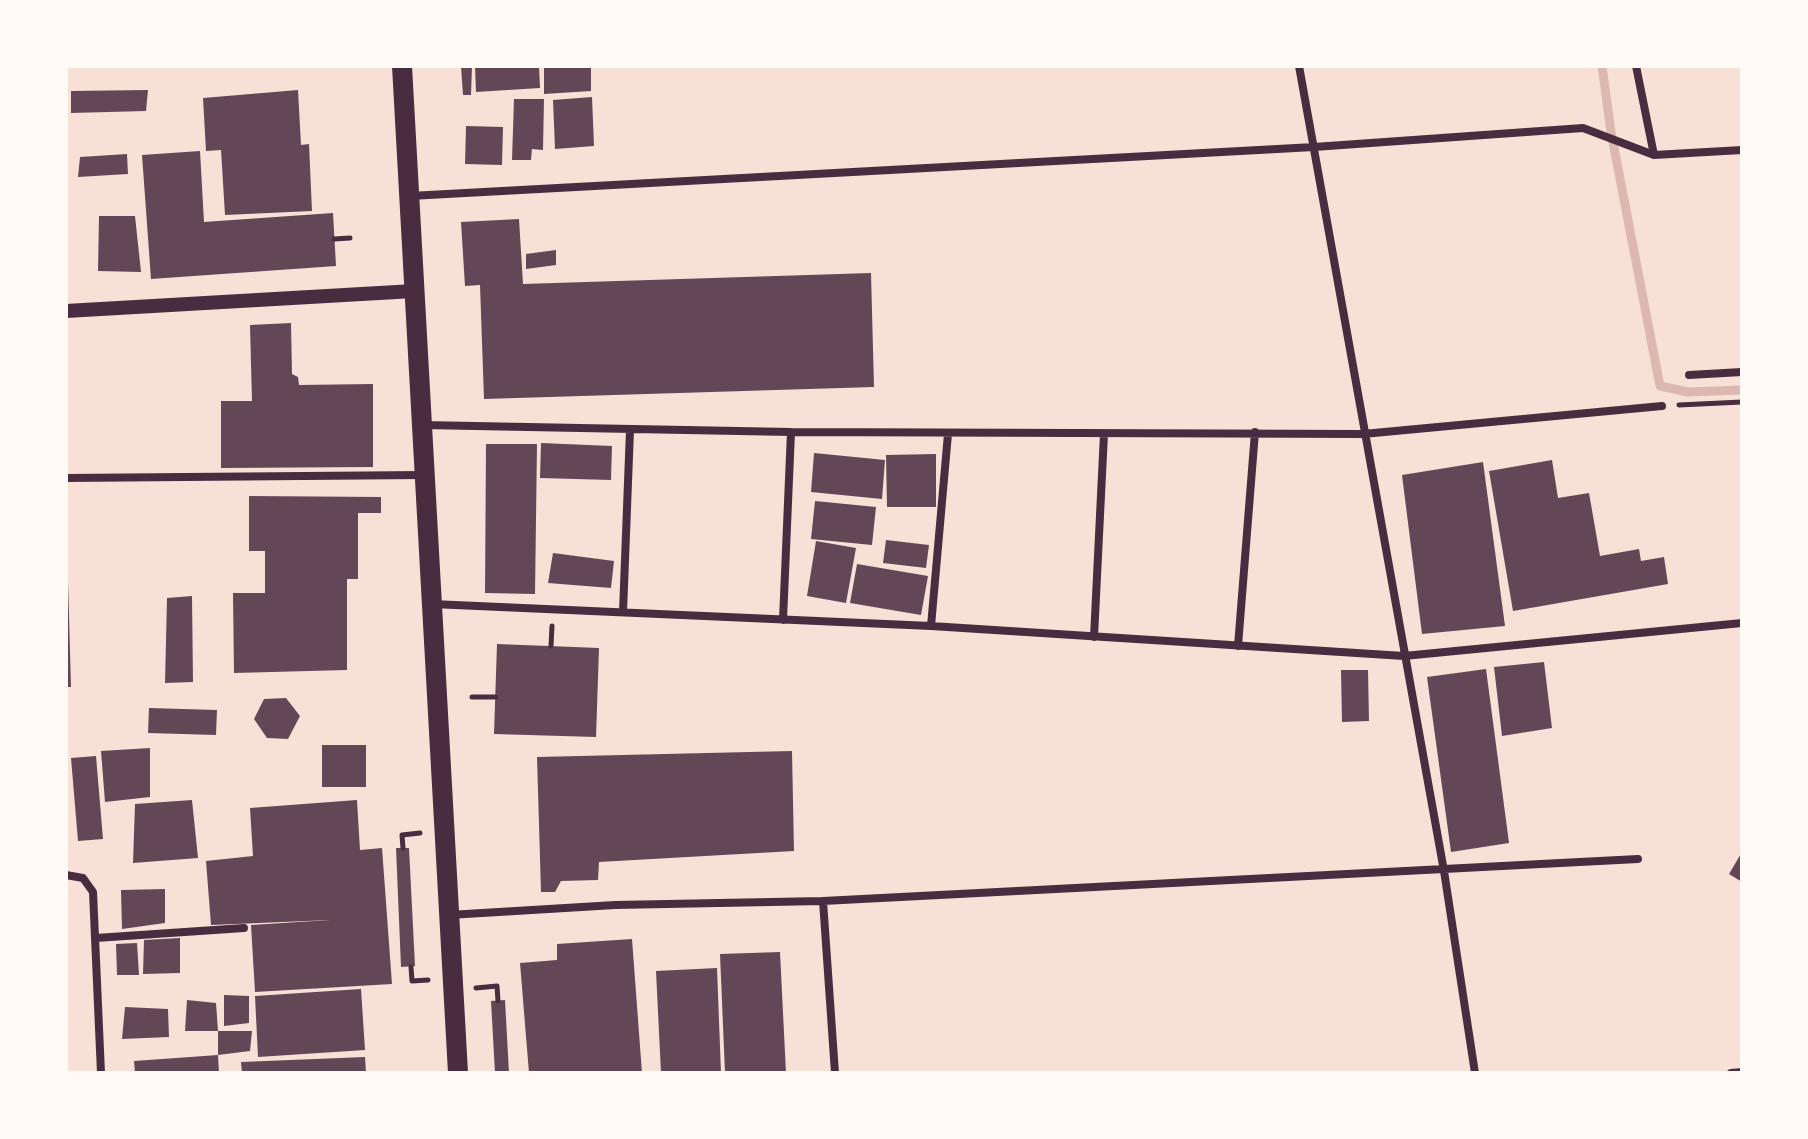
<!DOCTYPE html>
<style>
body{margin:0}
#map{position:relative;width:1808px;height:1139px;overflow:hidden;background:#f7e1d7;font-family:Georgia,serif}
canvas{display:block}
.frame{position:absolute;inset:0;border:68px solid #fffaf5;pointer-events:none}
</style>
<div id="map">
<canvas width="1808" height="1139"></canvas>
<div class="frame"></div>
</div>
<script>
const ctx = document.querySelector('canvas').getContext('2d');
ctx.lineJoin = 'round';
const toPath = rows => new Path2D(rows.map(r => 'M' + r).join(''));
function stroke(path, color, width, dash) { ctx.strokeStyle = color; ctx.lineWidth = width; ctx.lineCap = dash ? 'butt' : 'round'; ctx.setLineDash(dash || []); ctx.stroke(path); }
function fill(path, color) { ctx.fillStyle = color; ctx.fill(path, 'evenodd'); }
const stream = toPath([
 [1602,66,1611,132,1660,386,1688,392,1742,390]
]);
const building = toPath([
 [461,66,472,66,471,95,463,95],
 [475,66,539,66,540,88,476,92],
 [544,66,591,66,591,91,544,94],
 [148,90,146,111,71,113,71,91],
 [298,90,301,145,309,144,312,211,225,215,221,150,206,151,203,98],
 [592,97,594,146,555,149,553,100],
 [514,99,544,99,543,150,532,149,531,160,512,160],
 [466,126,503,127,502,165,465,164],
 [200,151,204,222,333,213,336,266,151,279,142,155],
 [127,154,128,174,78,177,80,157],
 [99,216,135,216,141,272,98,271],
 [519,219,523,284,871,273,874,387,484,399,480,285,465,286,461,222],
 [556,250,556,265,526,269,526,254],
 [291,323,292,374,298,377,299,385,373,384,373,467,221,468,221,401,252,401,250,325],
 [541,443,612,446,611,480,540,478],
 [486,444,537,444,535,594,485,593],
 [814,453,885,460,882,499,811,492],
 [936,454,936,507,887,507,886,455],
 [1552,460,1558,498,1589,493,1600,556,1639,549,1641,561,1664,557,1668,584,1513,611,1489,471],
 [1483,462,1505,626,1422,634,1402,475],
 [249,496,381,497,381,513,358,513,358,579,347,579,347,670,234,673,233,593,265,593,265,551,249,551],
 [815,501,876,507,872,545,811,539],
 [66,510,71,687,66,687],
 [886,540,929,545,926,568,883,563],
 [816,541,856,548,846,603,807,596],
 [553,553,614,561,611,588,548,583],
 [857,564,928,576,921,615,850,603],
 [192,596,193,682,165,683,167,598],
 [497,644,599,648,596,737,494,734],
 [1544,662,1552,728,1502,736,1494,667],
 [1486,669,1509,843,1451,852,1427,677],
 [1341,670,1368,670,1369,721,1342,722],
 [286,698,300,716,288,739,267,738,254,719,264,699],
 [149,708,217,710,216,735,148,733],
 [322,745,366,745,366,787,322,787],
 [150,748,150,797,105,802,101,751],
 [792,751,794,851,599,862,598,880,561,881,555,892,541,892,537,757],
 [96,756,103,839,78,841,71,758],
 [192,800,198,858,133,863,135,804],
 [357,800,360,850,382,848,392,984,255,992,251,925,330,920,211,925,206,861,253,856,250,808],
 [396,848,409,848,415,966,401,967],
 [1742,852,1742,882,1729,874],
 [165,889,165,923,122,929,121,890],
 [180,938,180,973,143,974,144,940],
 [632,939,642,1073,529,1073,520,963,557,960,557,944],
 [137,943,139,975,117,975,116,944],
 [780,952,786,1073,725,1073,720,954],
 [717,968,721,1073,661,1073,656,971],
 [361,989,365,1050,258,1057,255,996],
 [224,995,249,996,249,1023,224,1026],
 [187,1000,216,1003,218,1031,252,1031,250,1051,218,1055,219,1073,135,1073,134,1061,218,1055,218,1031,185,1031],
 [505,1000,509,1073,495,1073,491,1001],
 [125,1007,168,1009,169,1037,122,1039],
 [365,1057,366,1073,242,1073,241,1062]
]);
const path = toPath([
 [334,239,350,238],
 [1679,405,1742,402],
 [551,646,552,626],
 [472,697,496,697],
 [403,848,402,835,420,833],
 [411,967,412,981,428,980],
 [476,988,497,986,498,1001]
]);
const minor = toPath([
 [1299,66,1444,871,1475,1073],
 [1636,66,1654,155],
 [410,196,1314,147,1583,128,1654,155,1742,150],
 [1689,375,1742,372],
 [422,425,791,432,1363,434,1662,406],
 [66,478,423,475],
 [432,604,931,626,1404,656,1742,623],
 [623,612,630,430],
 [783,620,791,432],
 [931,626,948,434],
 [1094,637,1104,434],
 [1238,646,1255,432],
 [66,875,83,878,93,892,101,1073],
 [823,901,835,1073],
 [449,915,615,905,823,901,1638,859],
 [96,938,244,928],
 [1731,1073,1742,1072]
]);
const tertiary = toPath([
 [66,311,414,291]
]);
const primary = toPath([
 [402,66,458,1073]
]);
stroke(stream, '#dcb8b0', 9);
fill(building, '#644757');
stroke(path, '#4a2c40', 5);
stroke(minor, '#4a2c40', 8);
stroke(tertiary, '#4a2c40', 14);
stroke(primary, '#4a2c40', 20);
</script>
